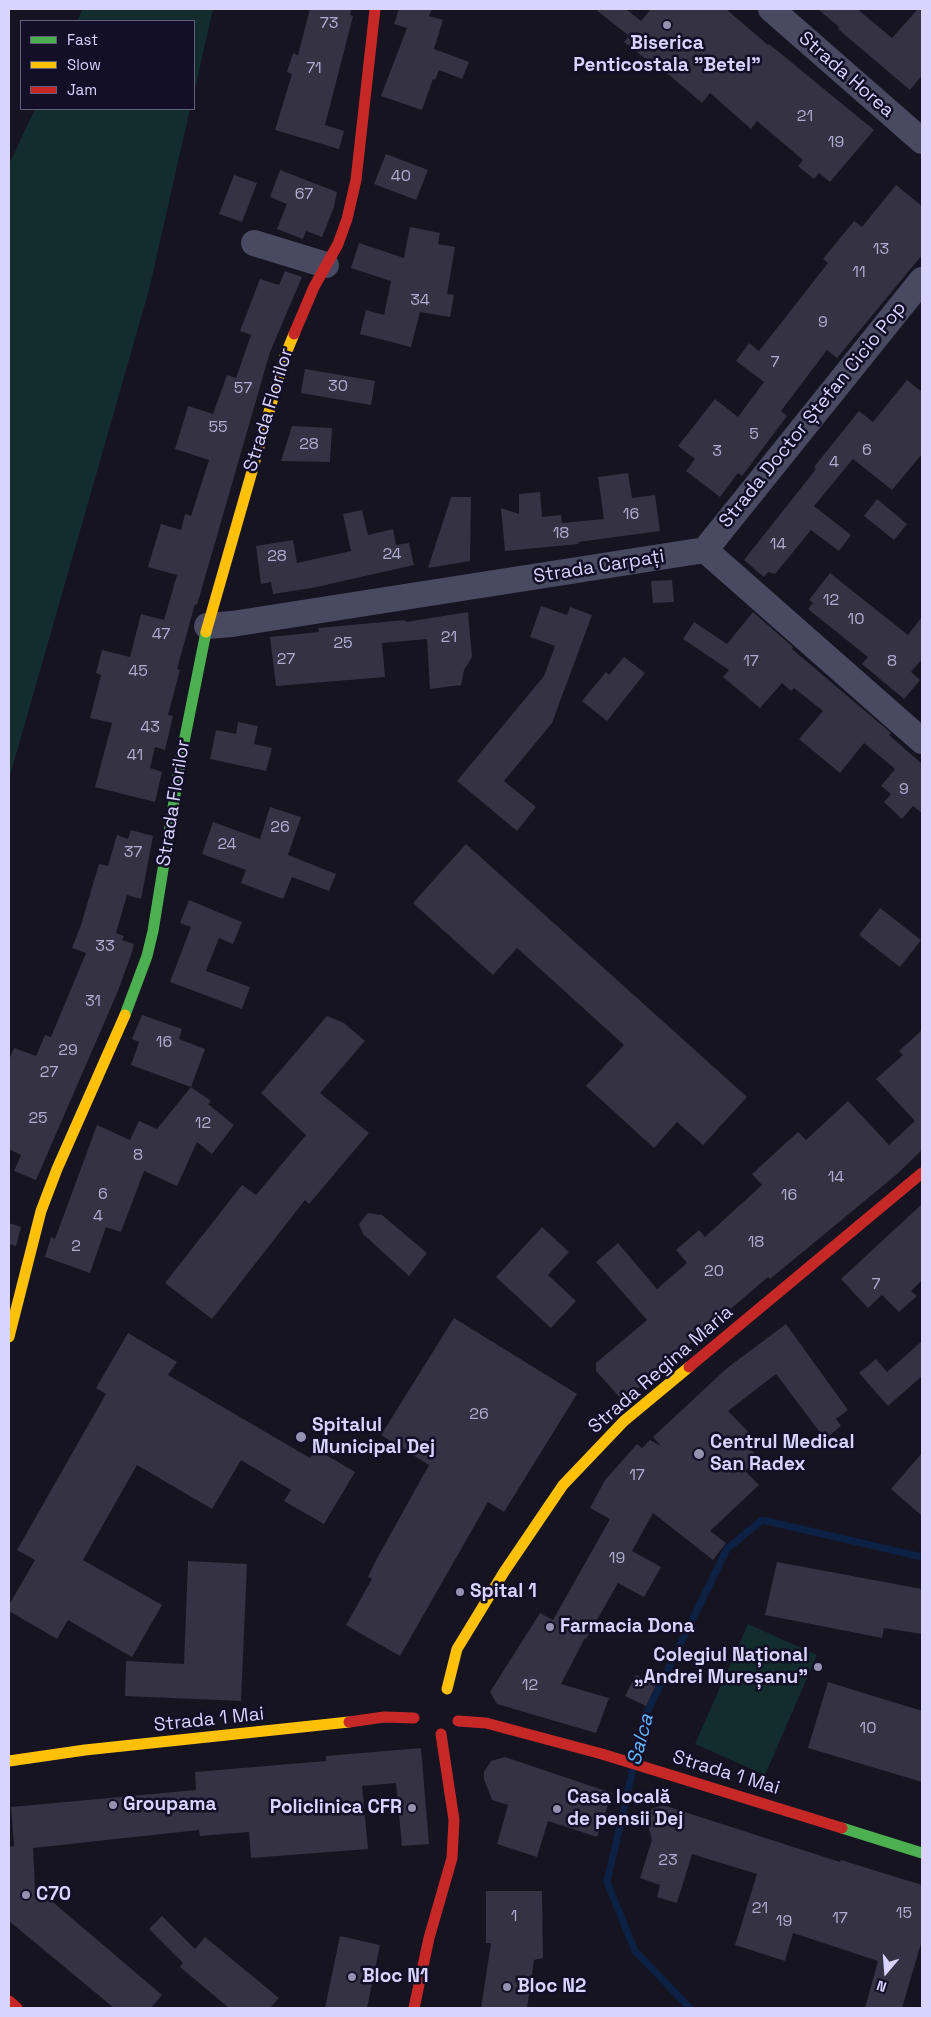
<!DOCTYPE html>
<meta charset="utf-8">
<style>
body{margin:0}
#map{position:relative;width:931px;height:2017px;overflow:hidden;background:#161421;font-family:"Space Grotesk",sans-serif}
canvas{display:block}
.frame{position:absolute;inset:0;border:10px solid #d9d4ff;pointer-events:none}
.legend{position:absolute;left:20px;top:20px;width:175px;height:90px;box-sizing:border-box;background:#130f26;border:1px solid #625e7d;margin:0;padding:6px 9px;list-style:none;font-size:15px;color:#d9d4ff}
.legend li{display:flex;align-items:center;gap:10px;height:25px}
.legend b{width:25px;border:1px solid #625e7d}
.north{position:absolute;left:861px;top:1947px;width:50px;height:50px;-webkit-text-stroke:4px #130f26;paint-order:stroke;rotate:198deg;font-size:14px;font-weight:700;line-height:20px;text-align:center;color:#d9d4ff}
.north::after{content:'';display:block;margin:auto;width:18px;height:22px;background:#d9d4ff;clip-path:polygon(50% 0,100% 100%,50% 72%,0 100%)}
</style>
<div id="map">
<canvas width="931" height="2017"></canvas>
<div class="frame"></div>
<ul class="legend">
<li><b style="height:6px;background:#4caf50"></b>Fast</li>
<li><b style="height:6px;background:#ffc107"></b>Slow</li>
<li><b style="height:6px;background:#c62828"></b>Jam</li>
</ul>
<div class="north">N</div>
</div>
<script>
const ctx = document.querySelector('canvas').getContext('2d');
ctx.lineJoin = 'round';
function fill(path, color) { ctx.fillStyle = color; ctx.fill(path, 'evenodd'); }
const toPath = rows => new Path2D(rows.map(r => 'M' + r).join(''));
function stroke(path, color, width, dash) { ctx.strokeStyle = color; ctx.lineWidth = width; ctx.lineCap = dash ? 'butt' : 'round'; ctx.setLineDash(dash || []); ctx.stroke(path); }
function drawText(font, color, halo, rows, align = 'center') {
  ctx.font = font + ' "Space Grotesk",sans-serif'; ctx.lineWidth = 5; ctx.setLineDash([]); ctx.textBaseline = 'middle'; ctx.strokeStyle = halo; ctx.fillStyle = color; for (const [text, x, y, turn = 0] of rows) {
    ctx.save(); ctx.translate(x, y); ctx.rotate((+turn || 0) * Math.PI / 180); ctx.textAlign = isNaN(turn) ? turn : align; if (halo) ctx.strokeText(text, 0, 0); ctx.fillText(text, 0, 0); ctx.restore();
  }
}
const green = toPath([
 [83,9,213,9,194,93,194,21,77,21],
 [35,109,190,109,149,290,9,779,9,164],
 [748,1624,817,1655,765,1775,695,1744]
]);
const stream = toPath([
 [635,1758,645,1716,727,1549,762,1520,922,1557],
 [633,1769,607,1882,635,1951,690,2008]
]);
const building = toPath([
 [310,9,351,9,350,15,353,16,325,125,344,131,339,149,275,130,292,74,287,72,293,53,298,55],
 [399,9,432,9,429,16,443,20,434,49,469,62,462,79,439,70,435,80,433,79,422,110,381,96,407,28,394,24],
 [595,9,626,9,641,21,651,9,726,9,768,45,769,44,874,130,830,182,819,173,814,179,798,166,803,160,757,121,751,129,710,93,702,103,661,68,660,70,624,42,629,36],
 [818,9,857,9,892,38,918,9,922,9,922,75,910,90,838,29,839,27],
 [386,154,428,170,416,200,374,184],
 [280,170,337,192,334,207,322,237,306,231,303,239,277,229,287,204,270,197],
 [234,175,257,183,242,222,219,214],
 [896,185,922,206,922,255,837,358,827,350,781,411,787,416,742,476,738,473,720,497,686,471,695,459,678,446,715,399,738,417,764,382,736,361,749,343,759,351,828,263,823,259,854,221,862,227],
 [410,227,440,233,438,244,455,247,447,294,454,295,450,317,420,312,411,347,360,334,366,310,384,315,391,281,351,268,359,243,404,258],
 [285,271,302,277,270,352,197,605,195,604,177,669,180,670,168,715,173,716,165,750,155,747,150,768,162,772,155,802,95,787,112,723,90,718,101,675,96,673,102,650,130,657,141,614,164,620,177,575,148,567,161,524,181,530,185,514,191,516,209,460,175,449,188,406,213,414,227,375,236,378,251,335,240,331,260,279,279,285],
 [305,369,375,381,371,405,301,393],
 [907,380,922,392,922,454,892,490,853,459,814,506,851,535,839,551,811,530,775,574,768,572,764,577,744,560,816,469,814,467,859,411,873,422],
 [292,426,332,428,330,462,281,461],
 [628,473,632,498,655,495,660,531,578,542,579,544,505,551,501,508,519,514,519,494,540,492,542,517,561,515,562,523,604,519,598,477],
 [451,497,471,497,470,561,428,568],
 [877,499,907,524,894,540,864,516],
 [362,510,368,535,393,529,396,545,409,543,414,565,312,588,273,594,271,582,261,584,256,546,293,540,297,563,351,551,343,514],
 [830,573,908,635,922,617,922,659,911,672,920,680,904,699,862,664,868,657,808,609,813,603,809,600],
 [672,580,674,602,653,603,651,581],
 [541,606,567,615,570,607,592,615,552,723,504,781,536,807,517,831,457,781,544,676,555,646,530,637],
 [468,612,472,657,464,670,461,685,430,689,427,639,382,643,385,677,276,686,270,637,319,632,318,628,405,620,406,622],
 [753,612,793,647,792,649,891,733,889,735,922,764,922,813,913,806,902,819,884,802,891,794,881,786,895,769,864,743,840,773,799,739,823,711,794,688,791,691,782,683,760,708,723,677,729,670,683,639,694,622,727,644],
 [624,657,645,673,607,721,582,701,606,672,609,675],
 [238,722,258,726,254,744,272,748,266,771,210,759,216,730,236,734],
 [270,807,301,817,288,855,336,874,329,891,292,877,283,899,241,883,246,870,202,854,213,822,260,839],
 [131,830,153,836,141,899,127,895,116,933,124,936,122,940,134,944,132,952,118,991,36,1180,14,1171,21,1155,9,1149,9,1060,14,1048,36,1056,45,1035,51,1037,86,953,72,948,81,925,99,864,108,866,117,835,128,839],
 [466,844,747,1097,703,1145,677,1122,654,1148,586,1086,624,1045,517,948,493,975,413,903],
 [189,900,242,922,233,944,219,938,206,971,250,987,242,1009,170,982,191,927,180,923],
 [880,908,921,940,900,967,859,935],
 [142,1015,182,1029,179,1039,205,1049,191,1087,211,1101,208,1104,234,1125,212,1154,197,1142,177,1186,144,1171,121,1232,106,1227,90,1273,45,1257,51,1237,55,1239,97,1125,130,1140,139,1121,157,1129,191,1087,131,1065,139,1042,132,1039],
 [327,1016,344,1023,365,1041,320,1093,369,1133,309,1204,305,1200,212,1319,165,1283,242,1185,256,1195,306,1135,261,1093],
 [922,1030,922,1150,896,1175,770,1279,768,1277,623,1401,596,1371,596,1363,647,1320,596,1262,618,1243,657,1289,687,1263,676,1250,699,1230,705,1237,762,1185,752,1174,798,1132,806,1140,848,1101,889,1145,915,1121,876,1079,903,1055,899,1051],
 [922,1204,922,1280,911,1291,917,1296,899,1312,882,1295,868,1308,841,1279],
 [368,1213,382,1215,427,1253,409,1276,363,1234,359,1224],
 [9,1223,21,1227,16,1246,9,1244],
 [542,1227,569,1252,548,1275,576,1301,551,1328,496,1277],
 [454,1318,577,1394,504,1512,488,1502,400,1656,346,1625,372,1579,368,1577,375,1562,429,1465,381,1435],
 [786,1324,848,1410,836,1419,841,1426,825,1439,776,1374,728,1411,754,1438,747,1445,759,1458,745,1471,759,1485,710,1531,726,1543,713,1560,653,1513,632,1551,661,1567,644,1597,618,1583,586,1639,585,1638,561,1684,609,1698,596,1733,497,1704,490,1692,540,1613,553,1620,610,1519,590,1508,605,1480,637,1444,642,1448,650,1440,661,1446,653,1437,727,1368],
 [128,1333,177,1362,168,1375,310,1458,316,1449,355,1472,324,1524,284,1501,291,1490,241,1460,212,1509,137,1465,83,1560,162,1605,132,1657,68,1620,57,1639,9,1611,9,1605,35,1560,17,1550,106,1394,96,1388],
 [922,1341,922,1376,888,1406,859,1373,876,1359,887,1372],
 [922,1453,922,1516,891,1489],
 [188,1561,247,1564,241,1701,125,1696,126,1661,184,1664],
 [777,1562,922,1589,922,1634,884,1628,882,1638,765,1615],
 [636,1675,656,1685,646,1706,625,1696],
 [828,1682,922,1711,922,1782,808,1748],
 [421,1748,429,1844,402,1846,396,1783,362,1786,368,1849,251,1858,249,1832,200,1836,199,1830,33,1848,35,1887,162,1995,151,2008,114,2008,9,1921,9,1847,14,1846,11,1807,196,1790,195,1772,326,1761,326,1756],
 [505,1757,612,1793,597,1837,548,1821,537,1857,497,1844,508,1805,492,1800,484,1779,484,1772,491,1761],
 [663,1805,840,1862,841,1860,922,1885,922,1940,902,2008,865,2008,878,1961,793,1933,785,1961,735,1945,757,1874,692,1854,677,1903,657,1897,660,1885,640,1878,652,1840,647,1822,651,1809],
 [486,1891,542,1891,543,1958,534,1960,527,2008,481,2008,491,1943,486,1943],
 [162,1916,195,1949,205,1937,279,1998,270,2008,229,2008,180,1967,183,1963,149,1929],
 [340,1936,380,1945,367,2008,325,2008]
]);
const street = toPath([
 [771,9,922,141],
 [254,243,326,265],
 [705,550,922,280],
 [705,550,922,741],
 [207,626,232,624,705,550]
]);
const fast = toPath([
 [125,1015,147,956,153,931,182,752,206,632],
 [842,1828,922,1853]
]);
const slow = toPath([
 [206,632,285,356,294,334],
 [9,1337,41,1211,57,1169,125,1015],
 [447,1689,457,1649,504,1572,563,1485,624,1421,689,1367],
 [9,1761,85,1750,349,1722]
]);
const jam = toPath([
 [294,334,314,287,338,244,347,219,356,180,375,9],
 [689,1367,922,1173],
 [458,1721,486,1723,602,1754,842,1828],
 [349,1722,384,1717,414,1718],
 [9,2001,17,2008],
 [414,2008,429,1938,452,1858,454,1820,441,1734]
]);
const markers = [
 [667,25,5,"#9591b1"],
 [301,1437,6,"#9591b1"],
 [699,1454,6,"#9591b1"],
 [460,1592,5,"#9591b1"],
 [550,1627,5,"#9591b1"],
 [818,1667,5,"#9591b1"],
 [113,1805,5,"#9591b1"],
 [412,1808,5,"#9591b1"],
 [557,1809,5,"#9591b1"],
 [26,1895,5,"#9591b1"],
 [352,1977,5,"#9591b1"],
 [507,1987,5,"#9591b1"]
];
const numberNames = [
 ["73",329,24],
 ["71",314,69],
 ["21",805,117],
 ["19",836,143],
 ["40",401,177],
 ["67",304,195],
 ["13",881,250],
 ["11",859,273],
 ["34",420,301],
 ["9",823,323],
 ["7",775,363],
 ["30",338,387],
 ["57",243,389],
 ["55",218,428],
 ["5",754,435],
 ["28",309,445],
 ["6",867,451],
 ["3",717,452],
 ["4",834,463],
 ["16",631,515],
 ["18",561,534],
 ["14",778,545],
 ["24",392,555],
 ["28",277,557],
 ["12",831,601],
 ["10",856,620],
 ["47",161,635],
 ["21",449,638],
 ["25",343,644],
 ["27",286,660],
 ["17",751,662],
 ["8",892,662],
 ["45",138,672],
 ["43",150,728],
 ["41",135,756],
 ["9",904,790],
 ["26",280,828],
 ["24",227,845],
 ["37",133,853],
 ["33",105,947],
 ["31",93,1002],
 ["16",164,1043],
 ["29",68,1051],
 ["27",49,1073],
 ["25",38,1119],
 ["12",203,1124],
 ["8",138,1156],
 ["14",836,1178],
 ["6",103,1195],
 ["16",789,1196],
 ["4",98,1217],
 ["18",756,1243],
 ["2",76,1247],
 ["20",714,1272],
 ["7",876,1285],
 ["26",479,1415],
 ["17",637,1476],
 ["19",617,1559],
 ["12",530,1686],
 ["10",868,1729],
 ["23",668,1861],
 ["21",760,1909],
 ["15",904,1914],
 ["1",514,1917],
 ["17",840,1919],
 ["19",784,1922]
];
const poiNames = [
 ["Biserica",667,44,"center"],
 ["Penticostala \"Betel\"",667,66,"center"],
 ["Spitalul",312,1426],
 ["Municipal Dej",312,1448],
 ["Centrul Medical",710,1443],
 ["San Radex",710,1465],
 ["Spital 1",470,1592],
 ["Farmacia Dona",560,1627],
 ["Colegiul Național",808,1656,"right"],
 ["„Andrei Mureșanu”",808,1678,"right"],
 ["Casa locală",567,1798],
 ["de pensii Dej",567,1820],
 ["Groupama",123,1805],
 ["Policlinica CFR",402,1808,"right"],
 ["C70",36,1895],
 ["Bloc N1",362,1977],
 ["Bloc N2",517,1987]
];
const streetNames = [
 ["Strada Horea",846,75,41],
 ["Strada Florilor",269,410,-73],
 ["Strada Doctor Ștefan Cicio Pop",813,415,-51],
 ["Strada Carpați",599,567,-9],
 ["Strada Florilor",174,803,-81],
 ["Strada Regina Maria",661,1370,-41],
 ["Strada 1 Mai",209,1720,-6],
 ["Strada 1 Mai",726,1773,17]
];
const waterNames = [
 ["Salca",641,1740,-75]
];
fill(green, '#132c2d');
stroke(stream, '#0d2144', 7);
fill(building, '#343243');
stroke(street, '#4a4962', 26);
stroke(fast, '#4caf50', 11);
stroke(slow, '#ffc107', 11);
stroke(jam, '#c62828', 11);
for (const [x, y, r, color] of markers) { const dot = new Path2D(); dot.arc(x, y, r, 0, 2 * Math.PI); ctx.fillStyle = color; ctx.fill(dot); stroke(dot, '#130f26', 2); }
drawText('16px', '#b0acd0', null, numberNames);
drawText('bold 19px', '#d9d4ff', '#130f26', poiNames, 'left');
drawText('19px', '#d9d4ff', '#130f26', streetNames);
drawText('italic 20px', '#62b6ff', '#130f26', waterNames);
</script>
